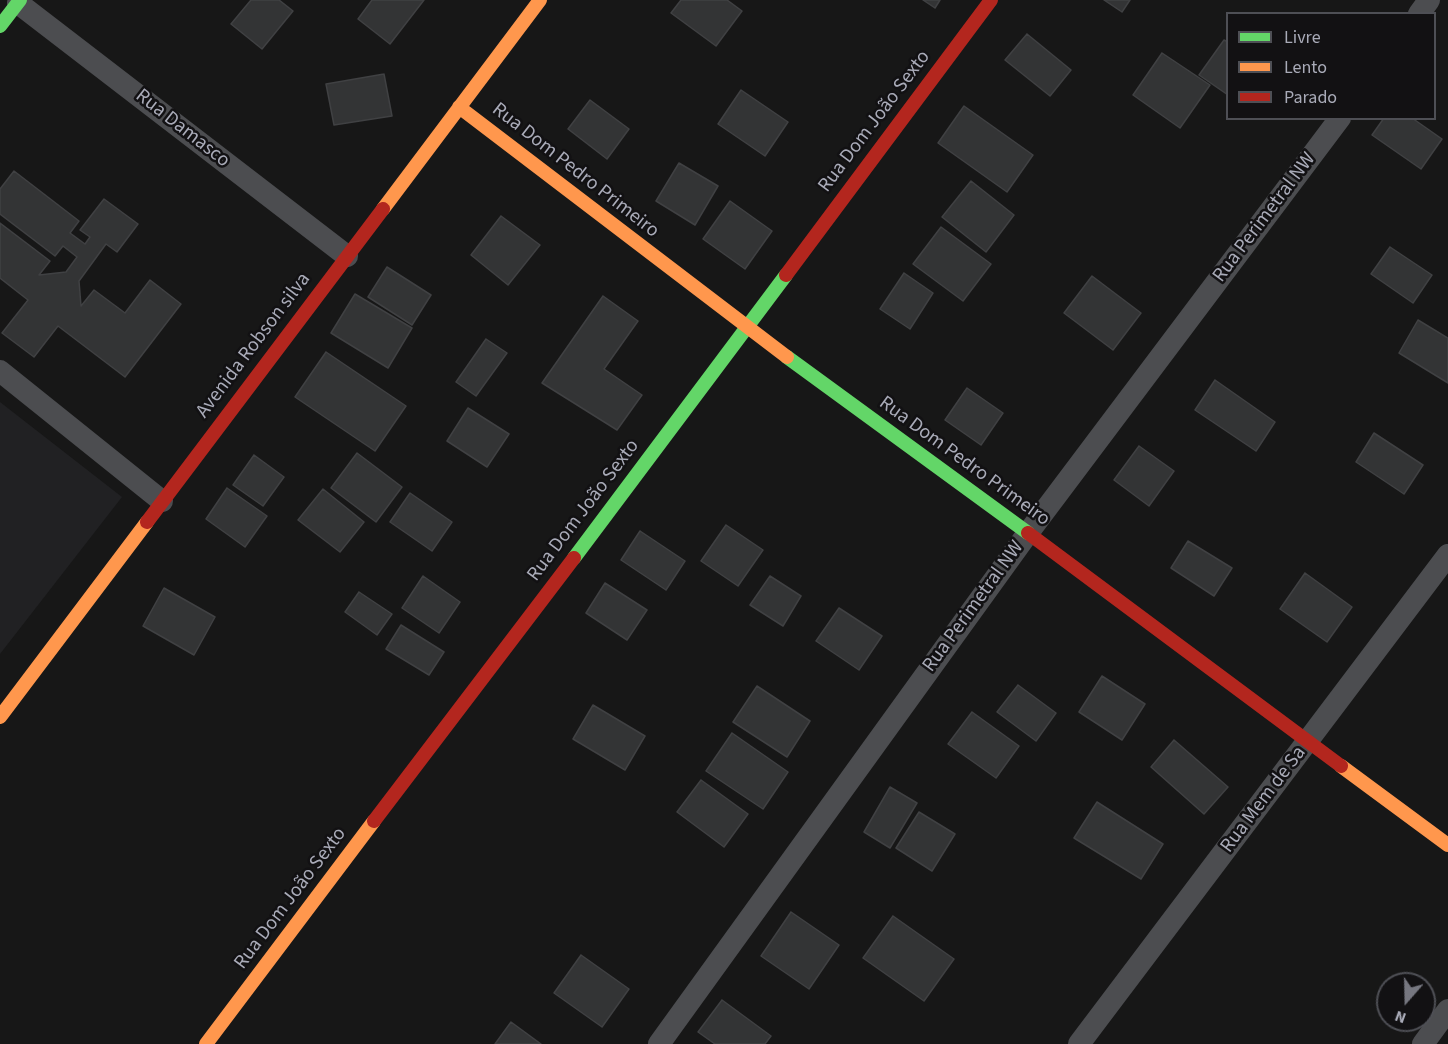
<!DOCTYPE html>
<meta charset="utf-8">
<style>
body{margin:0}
#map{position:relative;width:1448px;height:1044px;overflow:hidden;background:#171717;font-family:"Source Sans 3",sans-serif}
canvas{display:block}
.legend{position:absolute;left:1226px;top:12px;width:210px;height:108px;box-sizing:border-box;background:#121113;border:2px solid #4e4f55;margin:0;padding:8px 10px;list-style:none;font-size:18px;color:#a9abb8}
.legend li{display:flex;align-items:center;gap:12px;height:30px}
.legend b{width:30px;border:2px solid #4e4f55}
.north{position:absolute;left:1376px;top:972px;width:60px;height:60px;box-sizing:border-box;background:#121113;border:2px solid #4e4f55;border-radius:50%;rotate:200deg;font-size:16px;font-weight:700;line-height:24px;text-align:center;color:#a9abb8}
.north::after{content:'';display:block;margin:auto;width:21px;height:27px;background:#767780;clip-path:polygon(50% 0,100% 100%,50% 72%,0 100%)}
</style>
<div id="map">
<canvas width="1448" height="1044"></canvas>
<ul class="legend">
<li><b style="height:8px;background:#63d668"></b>Livre</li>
<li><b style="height:8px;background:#ff974d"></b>Lento</li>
<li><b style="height:8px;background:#b3261e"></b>Parado</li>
</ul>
<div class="north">N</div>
</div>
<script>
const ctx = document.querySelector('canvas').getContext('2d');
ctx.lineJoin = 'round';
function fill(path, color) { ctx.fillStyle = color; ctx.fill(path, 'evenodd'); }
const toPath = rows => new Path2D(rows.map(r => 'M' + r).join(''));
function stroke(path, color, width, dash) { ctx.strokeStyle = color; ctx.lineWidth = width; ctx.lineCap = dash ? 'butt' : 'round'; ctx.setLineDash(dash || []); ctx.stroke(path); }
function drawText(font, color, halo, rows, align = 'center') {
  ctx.font = font + ' "Source Sans 3",sans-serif'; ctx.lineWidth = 5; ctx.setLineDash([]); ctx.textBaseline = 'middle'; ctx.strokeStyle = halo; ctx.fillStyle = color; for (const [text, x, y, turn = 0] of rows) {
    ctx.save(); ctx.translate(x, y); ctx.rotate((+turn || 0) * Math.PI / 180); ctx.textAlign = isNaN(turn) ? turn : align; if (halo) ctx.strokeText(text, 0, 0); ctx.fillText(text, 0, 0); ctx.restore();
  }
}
const built = toPath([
 [0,402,122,497,0,654]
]);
const building = toPath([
 [251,0,279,0,293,11,262,49,231,24,251,0],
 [372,0,424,0,390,44,358,19,372,0],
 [681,0,727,0,742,11,716,46,671,13,681,0],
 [923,0,940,0,935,8,923,0],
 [1104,0,1130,0,1122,12,1104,0],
 [1027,34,1071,70,1050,96,1005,60,1027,34],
 [1224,40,1228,42,1228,95,1199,75,1224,40],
 [1162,53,1210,85,1180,128,1133,95,1162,53],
 [384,74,392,116,334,125,326,84,384,74],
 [741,90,788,122,765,156,718,124,741,90],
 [590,100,629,129,607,159,568,129,590,100],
 [964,106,1033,155,1007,192,938,143,964,106],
 [1384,118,1412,118,1442,139,1421,169,1372,135,1384,118],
 [679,163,718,186,695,225,656,201,679,163],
 [14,171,79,221,70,233,85,244,90,237,80,230,104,199,138,224,117,252,106,244,79,281,81,306,94,290,125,313,150,280,181,304,125,377,58,326,34,357,2,333,28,300,0,278,0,223,50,261,39,275,66,272,77,257,63,246,55,256,0,214,0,189,14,171],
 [971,181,1014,215,986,252,942,217,971,181],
 [730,201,772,231,745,269,703,239,730,201],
 [501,216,540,245,508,285,471,255,501,216],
 [941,227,991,264,963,301,913,264,941,227],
 [1390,247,1432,275,1413,303,1371,274,1390,247],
 [387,267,431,295,412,325,368,297,387,267],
 [904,273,933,293,910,329,880,309,904,273],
 [1092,276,1141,313,1113,350,1064,313,1092,276],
 [355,294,412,328,388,368,331,333,355,294],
 [603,296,638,321,604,369,642,395,617,430,542,383,603,296],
 [1418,320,1448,338,1448,383,1399,353,1418,320],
 [486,339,507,353,476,396,456,382,486,339],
 [326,352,406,406,375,451,295,397,326,352],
 [1215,380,1275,422,1256,451,1195,410,1215,380],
 [967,388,1003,413,981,445,945,420,967,388],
 [468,408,509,434,487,467,447,441,468,408],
 [1374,433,1423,465,1404,494,1356,462,1374,433],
 [1139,446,1174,471,1149,506,1114,480,1139,446],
 [357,453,402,487,376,522,331,488,357,453],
 [254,455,284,477,263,506,233,485,254,455],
 [227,488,267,516,245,547,206,519,227,488],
 [323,489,364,522,340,552,298,520,323,489],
 [410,493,452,522,432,551,390,522,410,493],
 [726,525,763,550,738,586,701,561,726,525],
 [640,531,685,561,666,590,621,560,640,531],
 [1188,541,1232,568,1214,596,1171,568,1188,541],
 [1305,573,1352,607,1327,642,1280,609,1305,573],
 [423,576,460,602,439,633,402,608,423,576],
 [770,576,801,596,783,626,750,605,770,576],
 [605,583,647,610,627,640,586,613,605,583],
 [164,588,215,617,194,655,143,626,164,588],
 [359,592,392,614,377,635,345,612,359,592],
 [839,608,882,636,859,670,816,641,839,608],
 [401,625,444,652,429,675,386,649,401,625],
 [1102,676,1145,704,1122,740,1079,712,1102,676],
 [1018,685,1056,713,1036,741,997,712,1018,685],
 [757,686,810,721,787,757,733,722,757,686],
 [593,705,645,736,625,770,573,739,593,705],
 [972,712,1019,746,996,778,948,744,972,712],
 [732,733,788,772,763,809,706,771,732,733],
 [1174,740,1228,787,1204,814,1151,767,1174,740],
 [701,780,748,814,724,847,677,812,701,780],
 [890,787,917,803,890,848,864,832,890,787],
 [1097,802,1163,844,1141,879,1074,838,1097,802],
 [919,812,955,834,932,871,896,848,919,812],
 [791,912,839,945,809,989,761,956,791,912],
 [893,916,954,959,924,1001,863,958,893,916],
 [581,955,629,989,602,1027,554,993,581,955],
 [722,1000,771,1036,765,1044,715,1044,698,1032,722,1000],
 [511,1022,541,1044,495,1044,511,1022]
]);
const street = toPath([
 [18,3,347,256],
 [1419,14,1429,0],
 [0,371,162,501],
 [659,1044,1028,533,1340,118],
 [1079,1044,1448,555],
 [1423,1044,1448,1010]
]);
const fast = toPath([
 [0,26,20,0],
 [787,357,1028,533],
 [574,558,786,275]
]);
const slow = toPath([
 [459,107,787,357],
 [383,209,540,0],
 [0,717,147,522],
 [1341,766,1448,845],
 [206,1044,374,821]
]);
const jam = toPath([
 [786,275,991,0],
 [147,522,383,209],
 [1028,533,1341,766],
 [374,821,574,558]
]);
const streetNames = [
 ["Rua Dom João Sexto",875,122,-53],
 ["Rua Damasco",182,129,38],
 ["Rua Dom Pedro Primeiro",575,171,38],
 ["Rua Perimetral NW",1265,218,-53],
 ["Avenida Robson silva",254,346,-53],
 ["Rua Dom Pedro Primeiro",964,462,36],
 ["Rua Dom João Sexto",584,511,-53],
 ["Rua Perimetral NW",974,607,-54],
 ["Rua Mem de Sa",1264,800,-53],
 ["Rua Dom João Sexto",291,899,-53]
];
fill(built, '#212123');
fill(building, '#333435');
stroke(building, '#404143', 1.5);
stroke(street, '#4c4d50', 22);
stroke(fast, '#63d668', 14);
stroke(slow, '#ff974d', 14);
stroke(jam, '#b3261e', 14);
drawText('20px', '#a9abb8', '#121113', streetNames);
</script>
